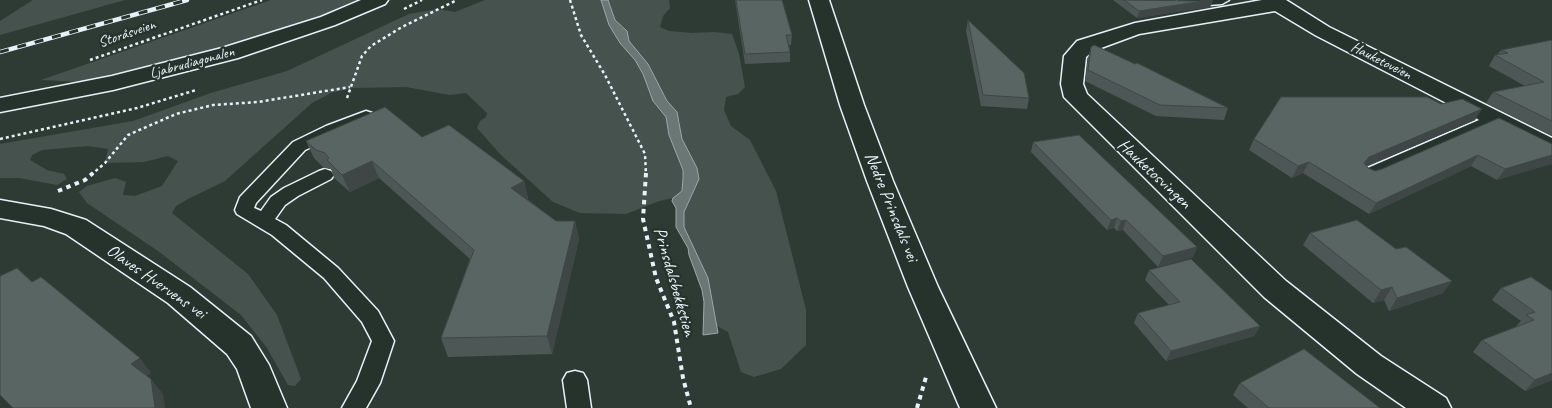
<!DOCTYPE html>
<meta charset="utf-8">
<style>
body{margin:0}
canvas{display:block;background:#2e3b35}
</style>
<canvas width="1552" height="408"></canvas>
<script>
const ctx = document.querySelector('canvas').getContext('2d');
ctx.lineJoin = 'round';
function fill(path, color) { ctx.fillStyle = color; ctx.fill(path, 'evenodd'); }
const toPath = rows => new Path2D(rows.map(r => 'M' + r).join(''));
function stroke(path, color, width, dash) { ctx.strokeStyle = color; ctx.lineWidth = width; ctx.lineCap = dash ? 'butt' : 'round'; ctx.setLineDash(dash || []); ctx.stroke(path); }
function drawText(font, color, halo, rows, align = 'center') {
  ctx.font = font + ' Caveat,sans-serif'; ctx.lineWidth = 5; ctx.setLineDash([]); ctx.textBaseline = 'middle'; ctx.strokeStyle = halo; ctx.fillStyle = color; for (const [text, x, y, turn = 0] of rows) {
    ctx.save(); ctx.translate(x, y); ctx.rotate((+turn || 0) * Math.PI / 180); ctx.textAlign = isNaN(turn) ? turn : align; if (halo) ctx.strokeText(text, 0, 0); ctx.fillText(text, 0, 0); ctx.restore();
  }
}
const green = toPath([
 [33,0,125,0,0,35,0,21],
 [271,0,362,0,293,27,225,47,139,70,84,82,41,80],
 [485,0,601,0,609,25,620,43,635,60,643,74,649,90,666,117,669,135,683,170,682,191,673,198,659,201,626,214,580,213,553,202,500,154,477,128,480,121,486,117,487,113,466,93,450,95,406,87,352,88,331,93,312,103,225,181,188,199,176,206,172,213,248,274,277,315,301,379,295,386,288,385,267,348,241,315,158,251,87,203,79,192,87,186,115,178,126,182,123,195,135,196,162,186,178,161,168,156,144,162,105,163,108,149,88,146,42,150,32,155,30,160,47,170,64,174,67,179,57,185,19,178,0,178,0,144,133,121,211,93,287,71,409,14,437,9,455,12],
 [608,0,669,0,670,8,663,16,660,27,669,31,692,33,714,32,732,34,739,54,745,87,738,94,726,97,724,110,731,126,750,140,776,191,806,310,806,345,781,369,754,377,741,372,728,332,717,326,708,278,684,227,684,212,699,179,697,168,682,139,679,119,667,101,648,64,629,41,625,28,615,20]
]);
const water = toPath([
 [601,0,608,0,615,20,627,31,629,41,648,64,667,101,677,112,682,139,697,168,699,179,684,212,684,227,708,278,718,333,703,335,704,302,702,290,689,255,688,248,676,227,676,208,672,201,673,198,682,191,683,178,683,170,669,135,666,117,653,101,643,74,635,60,620,43,609,25,601,0]
]);
const pathFar1 = toPath([
 [570,0,581,35,605,75,645,154,646,175],
 [404,9,422,0],
 [90,60,262,0],
 [347,98,362,56,371,46,402,27,457,0],
 [0,139,137,108,196,90],
 [91,175,105,163,128,135,176,114,213,105,258,102,350,87]
]);
const path = toPath([
 [646,173,643,219,656,278,674,322,683,378,691,408],
 [58,191,85,180,93,173],
 [917,408,926,377]
]);
const lane = toPath([
 [1177,0,1229,0,1222,4,1195,6,1179,3,1177,0],
 [366,111,372,113,374,116,372,119,305,150,256,203,254,208,261,211,271,197,284,188,319,171,325,169,331,171,334,175,331,179,298,196,285,205,275,219,286,225,338,268,378,311,394,341,380,383,366,408,342,408,357,381,372,341,362,322,324,278,272,235,237,214,235,210,240,197,293,142,326,126,366,111],
 [1493,114,1499,115,1501,119,1499,123,1375,178,1369,180,1363,178,1360,174,1363,170,1493,114],
 [575,371,583,373,587,380,591,408,567,408,563,380,567,373,575,371]
]);
const street = toPath([
 [1262,0,1286,0,1329,27,1552,138,1552,156,1543,153,1315,35,1275,11,1139,34,1093,51,1086,57,1083,84,1087,94,1286,281,1381,356,1446,398,1451,408,1406,408,1357,374,1264,297,1064,97,1061,84,1064,56,1077,41,1135,23,1262,0],
 [0,200,51,209,86,220,190,287,251,336,269,365,287,408,251,408,237,369,227,354,168,303,66,234,44,226,0,218,0,200]
]);
const secondary = toPath([
 [809,0,829,0,864,105,893,181,938,287,996,408,960,408,908,287,867,181,840,105,809,0]
]);
const primary = toPath([
 [361,0,388,0,385,4,335,25,238,58,113,90,0,112,0,98,112,76,222,48,321,17,361,0]
]);
const rail = toPath([
 [0,52,187,0]
]);
const wall = toPath([
 [735,0,782,0,792,35,791,45,789,45,790,52,790,62,745,64],
 [1113,0,1198,1,1213,0,1210,7,1137,18],
 [968,20,1029,98,1027,109,981,106,966,31],
 [1552,40,1552,136,1486,103,1493,92,1525,86,1489,66,1495,55,1497,55,1501,50],
 [1091,47,1228,108,1224,120,1156,116,1085,81,1088,58],
 [1441,104,1475,120,1367,166,1368,168,1375,171,1550,144,1497,180,1471,166,1369,214,1303,173,1292,178,1249,150,1254,139],
 [422,137,524,181,528,199,527,199,556,221,575,221,579,239,552,354,448,357,441,338,470,259,379,178,350,192,334,178,331,169,324,168,314,158,306,141],
 [1033,142,1197,247,1193,257,1158,267,1123,230,1117,231,1114,228,1107,230,1031,152],
 [1310,233,1443,293,1389,311,1384,300,1373,303,1303,245],
 [1149,270,1260,326,1254,336,1166,361,1134,323,1138,313,1169,305,1145,280],
 [1531,277,1552,380,1525,391,1473,352,1482,340,1517,327,1516,326,1521,321,1492,300,1501,288],
 [1240,383,1380,408,1248,408,1233,395]
]);
const shadedWall = toPath([
 [1210,0,1213,0,1210,7,1137,18,1139,11],
 [1482,109,1475,120,1362,168,1364,163,1369,157],
 [1478,155,1471,166,1369,214,1376,203],
 [1552,155,1552,164,1497,180,1505,169],
 [372,161,379,178,350,192,342,175],
 [1309,162,1303,173,1292,178,1298,166],
 [524,181,528,199,516,205,511,188],
 [1117,218,1114,228,1107,230,1111,220],
 [1126,220,1123,230,1117,231,1121,221],
 [575,221,579,239,552,354,547,336],
 [1197,247,1193,257,1158,267,1163,256],
 [1452,281,1443,293,1389,311,1397,298],
 [1392,287,1384,300,1373,303,1381,290],
 [1260,326,1254,336,1166,361,1171,351],
 [140,358,151,373,143,379,131,364],
 [1552,373,1552,380,1525,391,1535,380],
 [151,379,163,394,165,408,155,408]
]);
const building = toPath([
 [736,0,782,0,792,35,786,35,790,52,745,54,736,0],
 [1124,0,1198,1,1210,0,1139,11,1124,0],
 [968,20,1024,73,1029,98,983,95,968,20],
 [1552,40,1552,121,1493,92,1544,82,1495,55,1508,53,1501,50,1552,40],
 [1094,45,1135,64,1137,63,1228,108,1160,105,1088,70,1091,47,1094,45],
 [1281,97,1427,97,1441,104,1462,99,1482,109,1369,157,1364,163,1368,168,1375,171,1382,169,1499,118,1552,144,1552,155,1505,169,1478,155,1376,203,1309,162,1298,166,1254,139,1281,97],
 [385,107,422,137,449,125,524,181,511,188,556,221,575,221,547,336,441,338,474,250,372,161,342,175,327,160,329,158,325,153,316,150,306,141,385,107],
 [1079,135,1197,247,1163,256,1126,220,1121,221,1117,218,1111,220,1033,142,1079,135],
 [1357,220,1396,249,1406,247,1452,281,1397,298,1392,287,1381,290,1310,233,1357,220],
 [1191,259,1260,326,1171,351,1138,313,1180,302,1149,270,1191,259],
 [17,268,32,282,41,277,140,358,131,364,151,379,155,408,13,408,0,395,0,276,17,268],
 [1531,277,1552,291,1552,373,1535,380,1482,340,1534,320,1526,315,1535,312,1501,288,1531,277],
 [1304,349,1380,408,1269,408,1240,383,1304,349]
]);
const farStreetnames = [
 ["Storåsveien",127,34,-19],
 ["Hauketoveien",1381,61,27],
 ["Ljabrudiagonalen",192,63,-15]
];
const streetNames = [
 ["Hauketosvingen",1154,174,43],
 ["Nedre Prinsdals vei",891,207,68],
 ["Olaves Hvervens vei",156,282,35],
 ["Prinsdalsbekkstien",674,282,74]
];
fill(green, '#45524e');
fill(water, '#6b7775');
stroke(water, '#9da8a9', 1);
stroke(lane, '#e8f1f8', 3);
stroke(street, '#e8f1f8', 3);
stroke(secondary, '#e8f1f8', 3);
stroke(primary, '#e8f1f8', 3);
stroke(pathFar1, '#e8f1f8', 2.5, [3, 3]);
stroke(path, '#e8f1f8', 4, [4.5, 4.5]);
fill(lane, '#26332d');
fill(street, '#26332d');
fill(secondary, '#26332d');
fill(primary, '#26332d');
stroke(rail, '#e8f1f8', 4.5);
stroke(rail, '#26332d', 3, [9]);
fill(wall, '#4d5755');
fill(shadedWall, '#3e4745');
fill(building, '#596563');
stroke(building, '#3e4745', 1);
drawText('15px', '#e8f1f8', '#26332d', farStreetnames);
drawText('18px', '#e8f1f8', '#26332d', streetNames);
</script>
